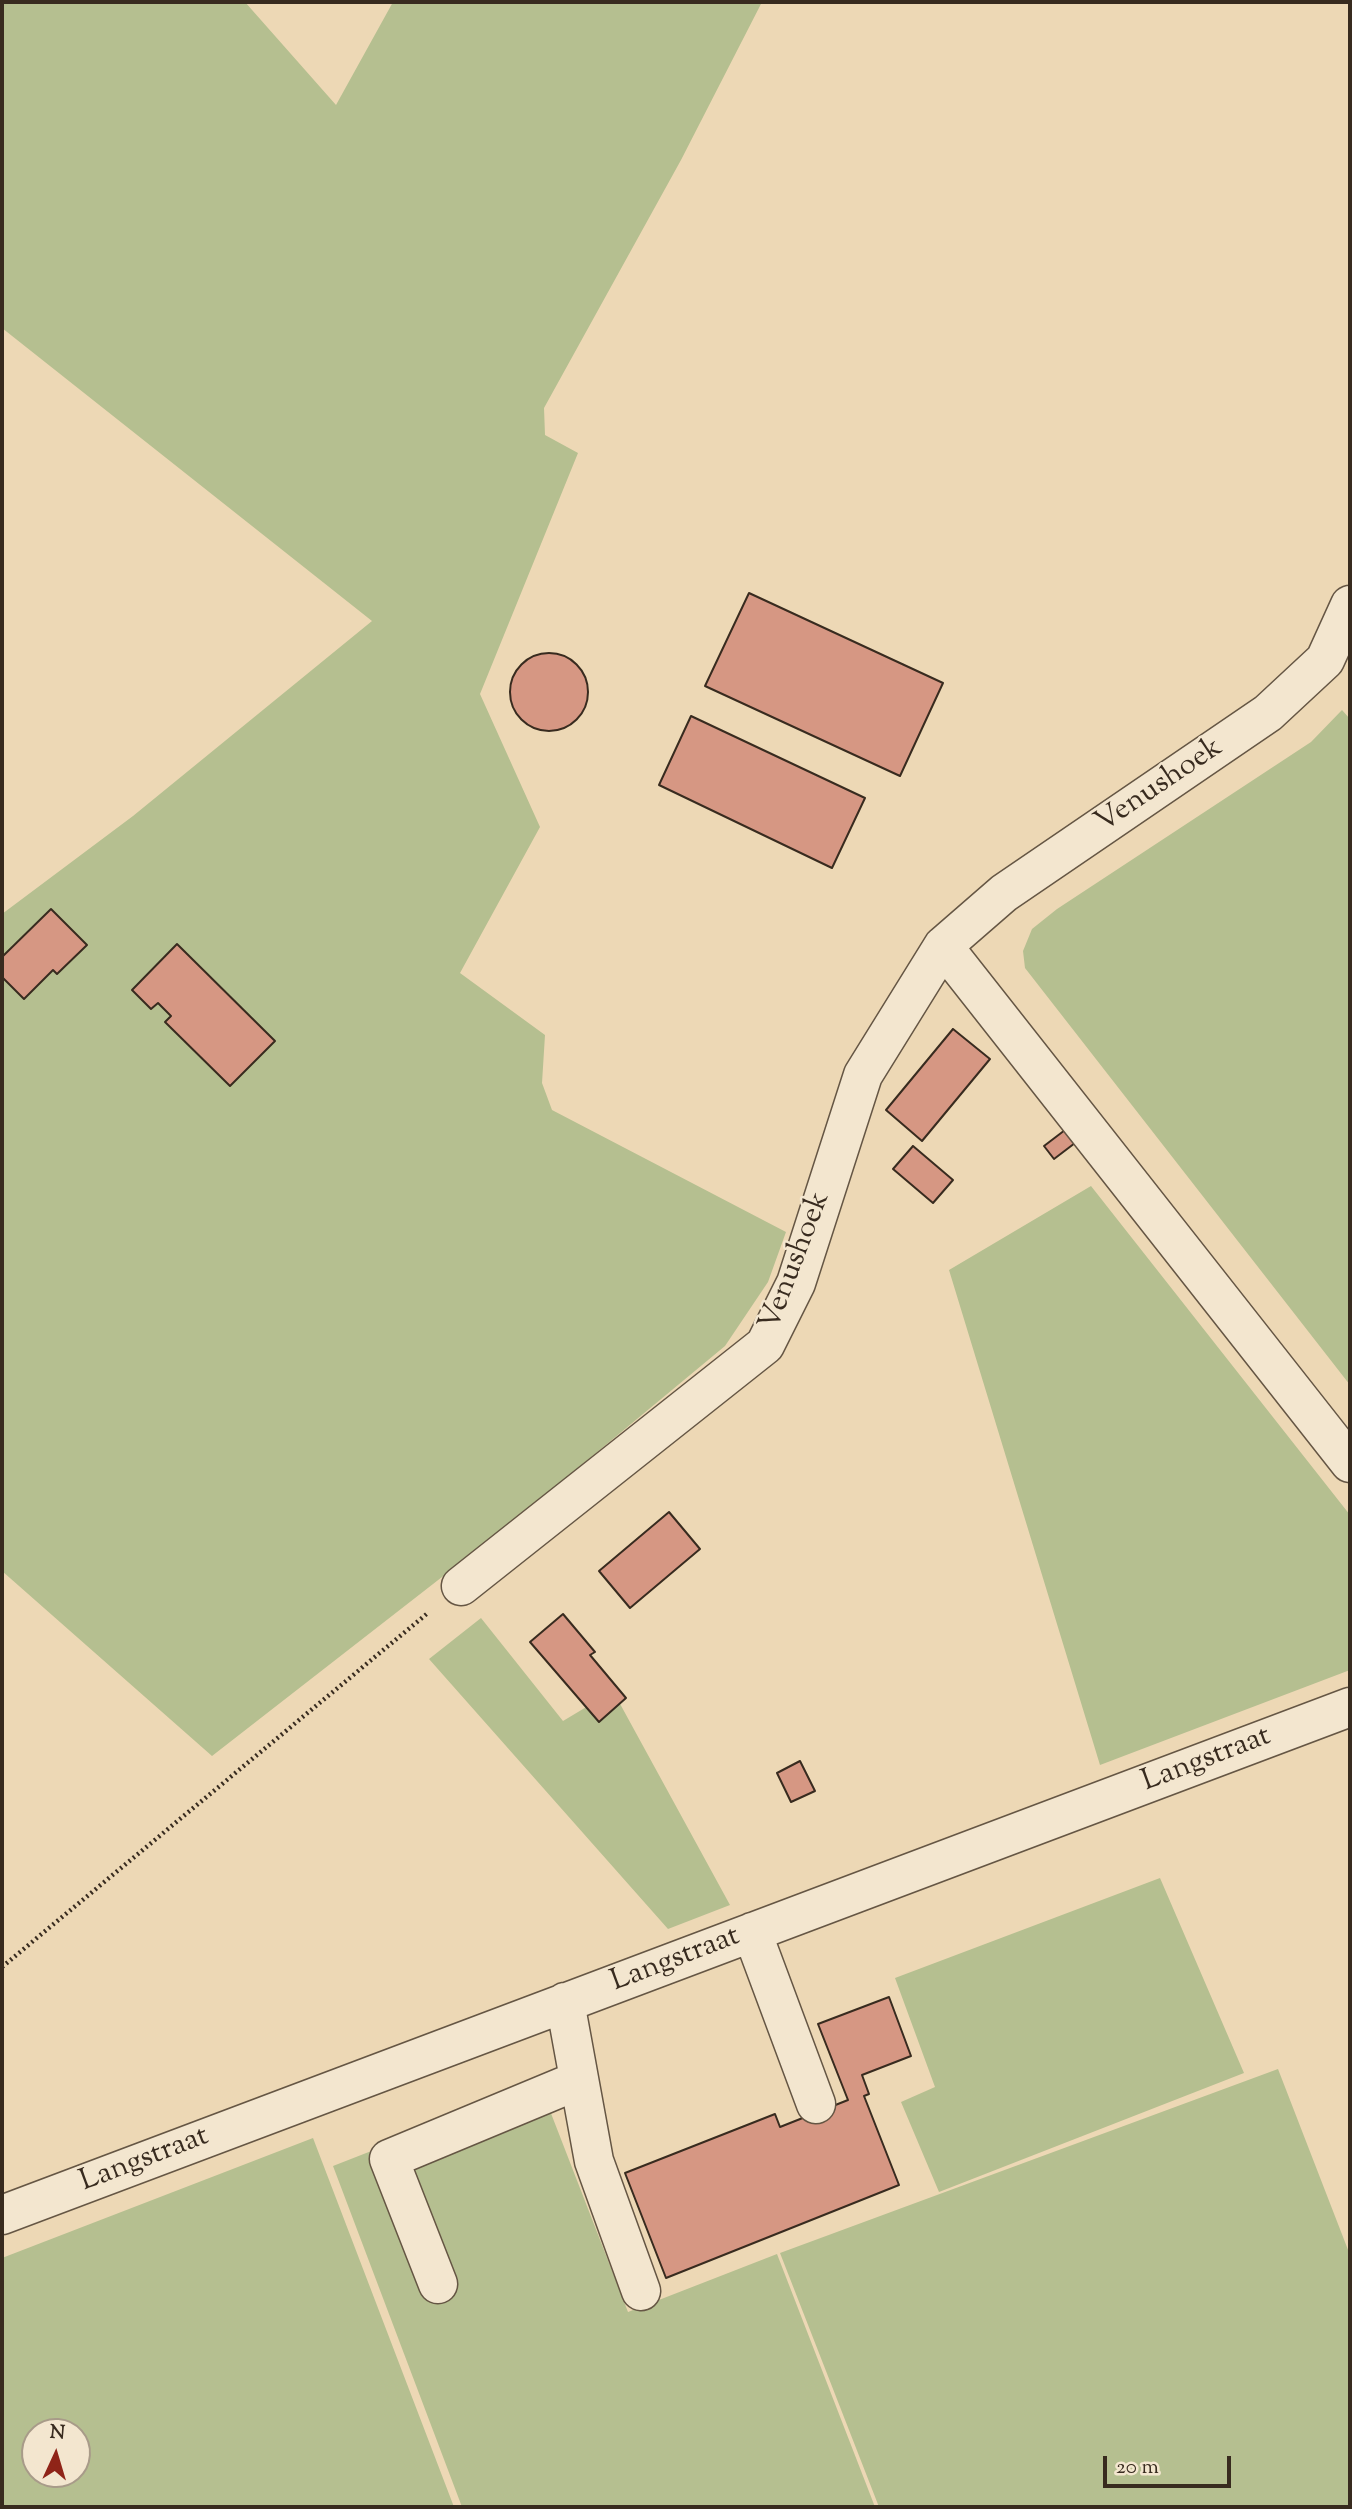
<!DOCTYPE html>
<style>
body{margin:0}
#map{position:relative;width:1352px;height:2509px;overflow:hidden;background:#edd8b5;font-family:"Sorts Mill Goudy",serif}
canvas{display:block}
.frame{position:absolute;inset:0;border:4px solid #382b1f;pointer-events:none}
.north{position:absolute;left:21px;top:2418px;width:70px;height:70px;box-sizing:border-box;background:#f3e6cf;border:2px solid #a89b89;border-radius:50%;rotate:4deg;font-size:19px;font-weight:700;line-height:28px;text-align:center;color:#382b1f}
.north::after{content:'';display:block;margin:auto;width:24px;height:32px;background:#8f2418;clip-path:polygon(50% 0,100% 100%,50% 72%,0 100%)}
.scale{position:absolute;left:1103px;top:2456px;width:128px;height:32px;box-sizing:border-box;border:4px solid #382b1f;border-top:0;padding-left:9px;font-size:21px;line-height:24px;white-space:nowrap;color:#382b1f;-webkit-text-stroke:5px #f3e6cf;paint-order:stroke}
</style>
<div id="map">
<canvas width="1352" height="2509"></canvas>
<div class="frame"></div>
<div class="north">N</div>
<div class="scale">20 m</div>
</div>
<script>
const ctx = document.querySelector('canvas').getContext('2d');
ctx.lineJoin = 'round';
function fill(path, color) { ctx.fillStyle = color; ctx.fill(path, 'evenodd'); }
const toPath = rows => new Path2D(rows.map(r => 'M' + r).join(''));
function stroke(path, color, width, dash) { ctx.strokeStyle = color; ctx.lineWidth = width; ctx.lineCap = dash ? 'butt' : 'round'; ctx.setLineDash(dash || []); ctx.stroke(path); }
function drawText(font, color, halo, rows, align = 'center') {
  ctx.font = font + ' "Sorts Mill Goudy",serif'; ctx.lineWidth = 5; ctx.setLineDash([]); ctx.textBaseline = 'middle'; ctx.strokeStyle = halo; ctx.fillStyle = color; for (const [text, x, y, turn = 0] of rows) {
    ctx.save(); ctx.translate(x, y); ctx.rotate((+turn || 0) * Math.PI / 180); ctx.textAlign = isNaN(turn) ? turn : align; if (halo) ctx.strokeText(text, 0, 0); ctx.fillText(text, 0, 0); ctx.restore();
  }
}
const green = toPath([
 [2,2,245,2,336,105,393,2,762,2,681,160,544,408,545,435,578,453,480,694,540,827,460,973,545,1035,542,1083,552,1110,786,1232,768,1282,725,1346,514,1521,212,1756,2,1571,2,914,133,816,372,621,2,328],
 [1342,710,1350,719,1350,1385,1025,968,1023,951,1032,929,1057,909,1311,742],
 [1091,1186,1350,1515,1350,1670,1100,1765,949,1270],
 [481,1618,563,1721,613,1691,730,1905,668,1929,429,1659],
 [1160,1878,1244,2073,939,2192,901,2102,935,2087,895,1978],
 [1278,2069,1350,2255,1350,2507,879,2507,780,2253],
 [540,2085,628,2312,777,2254,875,2507,462,2507,333,2166],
 [313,2138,454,2507,2,2507,2,2258],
 [35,2432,77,2432,77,2474,35,2474]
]);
const building = toPath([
 [749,593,943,683,900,776,705,686,749,593],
 '510 692a39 39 0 1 1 78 0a39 39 0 1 1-78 0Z',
 [691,716,865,798,832,868,659,785,691,716],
 [51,909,87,945,57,974,53,970,24,999,2,977,2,957,51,909],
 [177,944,275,1041,230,1086,165,1022,171,1016,158,1003,151,1009,132,990,177,944],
 [953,1029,990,1059,922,1141,886,1110,953,1029],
 [1065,1130,1075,1143,1054,1159,1044,1146,1065,1130],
 [913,1146,953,1180,933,1203,893,1169,913,1146],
 [669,1512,700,1549,630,1608,599,1571,669,1512],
 [563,1614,595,1652,590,1655,626,1698,599,1722,530,1642,563,1614],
 [800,1761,815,1791,791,1802,777,1773,800,1761],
 [889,1997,911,2056,862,2075,869,2094,864,2096,899,2185,666,2278,625,2173,775,2114,780,2127,848,2100,818,2024,889,1997]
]);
const path = toPath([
 [2,1967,429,1612]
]);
const minor = toPath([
 [943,946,1350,1463],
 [461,1586,765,1345,796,1283,863,1075,943,946,1004,893,1268,713,1325,660,1350,605],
 [752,1932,816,2104],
 [565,2002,594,2161,641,2291],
 [2,2215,1350,1707],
 [438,2284,389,2159,579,2080]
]);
const streetNames = [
 ["Venushoek",1160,787,-34],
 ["Venushoek",797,1262,-69],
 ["Langstraat",1207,1761,-21],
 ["Langstraat",676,1961,-21],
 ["Langstraat",145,2161,-21]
];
fill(green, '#b5bf90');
fill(building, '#d69783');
stroke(building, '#382b1f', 2);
stroke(minor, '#655644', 41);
stroke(path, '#382b1f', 4.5, [2, 3.5]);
stroke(minor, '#f3e6cf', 38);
drawText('30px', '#382b1f', '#f3e6cf', streetNames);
</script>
